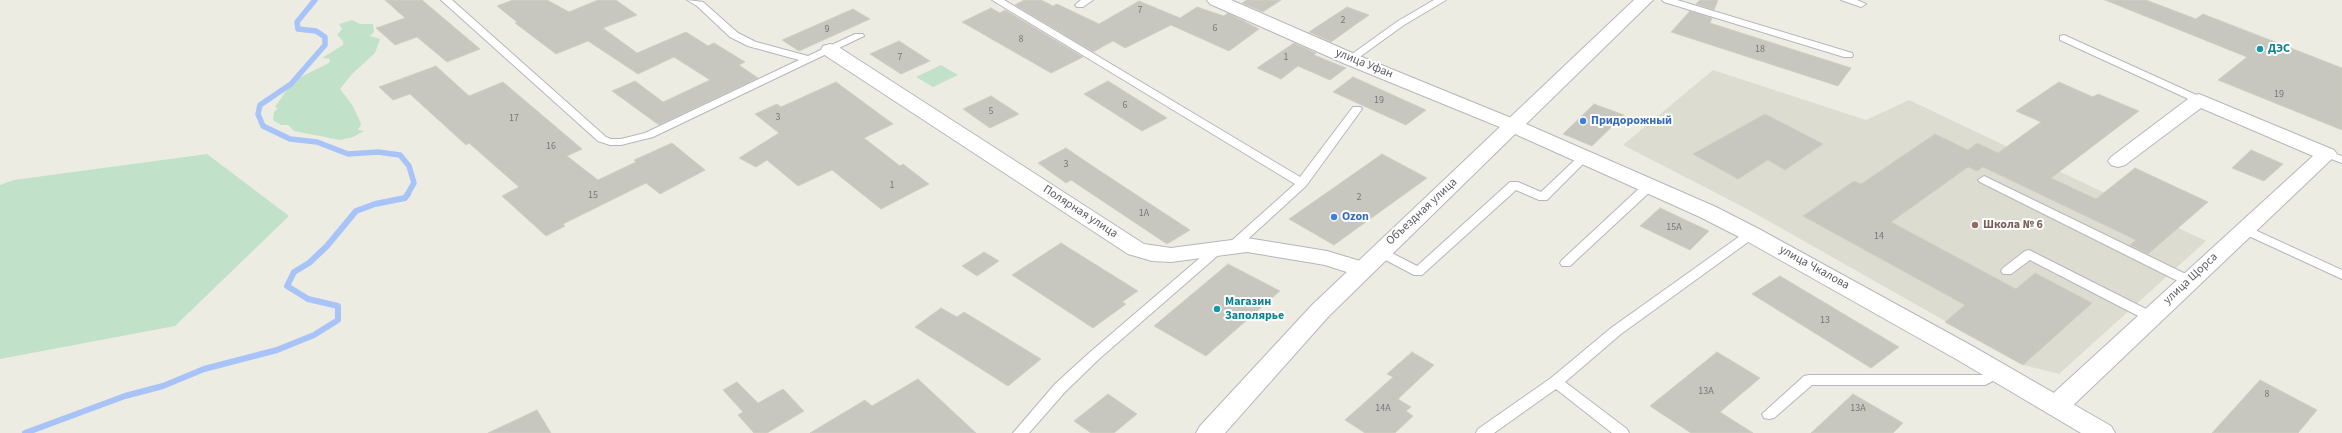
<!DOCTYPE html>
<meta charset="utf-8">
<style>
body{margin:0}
canvas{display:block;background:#ecece3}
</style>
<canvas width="2342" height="433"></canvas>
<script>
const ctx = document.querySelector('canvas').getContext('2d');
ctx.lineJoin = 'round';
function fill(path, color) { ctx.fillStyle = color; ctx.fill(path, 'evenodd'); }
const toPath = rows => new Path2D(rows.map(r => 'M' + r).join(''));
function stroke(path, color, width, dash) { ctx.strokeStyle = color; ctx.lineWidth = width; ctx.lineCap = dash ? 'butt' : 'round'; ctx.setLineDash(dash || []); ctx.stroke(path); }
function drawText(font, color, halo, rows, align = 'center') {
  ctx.font = font + ' "Source Sans 3",sans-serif'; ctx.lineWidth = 4; ctx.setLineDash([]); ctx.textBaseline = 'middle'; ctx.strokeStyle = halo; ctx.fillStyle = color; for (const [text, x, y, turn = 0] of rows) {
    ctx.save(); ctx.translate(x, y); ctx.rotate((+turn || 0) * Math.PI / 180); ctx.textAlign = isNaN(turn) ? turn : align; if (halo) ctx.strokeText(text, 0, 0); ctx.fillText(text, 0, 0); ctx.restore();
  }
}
const education = toPath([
 [1713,70,1866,120,1909,100,2206,241,2059,374,2023,365,1749,210,1623,145]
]);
const green = toPath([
 [352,20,360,24,373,24,374,32,370,36,380,39,375,53,352,74,340,89,353,106,361,124,358,130,364,131,353,137,340,140,294,131,288,125,281,125,273,120,274,112,278,108,275,107,293,81,329,63,330,59,322,58,343,45,343,41,337,35,342,29,339,24],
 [941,65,958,75,933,87,916,77],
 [207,154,289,216,175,326,0,359,0,185,14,180]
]);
const streamFar1 = toPath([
 [315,0,297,22,298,29,316,31,325,37,325,45,291,84,260,105,258,114,263,126,290,139,317,142,348,154,378,152,400,155,409,166,414,183,407,195]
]);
const stream = toPath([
 [25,433,125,396,163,386,204,369,277,350,314,335,338,320,338,306,308,299,287,286,294,272,309,263,327,246,356,211,375,204,405,198,408,194]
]);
const building = toPath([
 [385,0,422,0,480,49,447,62,417,37,395,45,376,28,405,18,385,0],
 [513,0,547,0,569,12,598,0,616,0,637,15,603,28,637,53,686,32,708,46,714,43,745,62,739,65,758,78,659,125,612,91,635,81,663,102,710,80,674,57,638,74,588,41,556,54,515,23,517,22,497,6,513,0],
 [1024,0,1041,0,1053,6,1057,4,1099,24,1139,1,1180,18,1197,7,1224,16,1228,13,1259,29,1229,51,1171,25,1125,48,1113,41,1093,52,1015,5,1024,0],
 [1247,0,1281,0,1263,12,1242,3,1247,0],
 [1700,0,1718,0,1714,10,1696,4,1700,0],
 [2105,0,2146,0,2196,19,2203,14,2342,68,2342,130,2218,80,2247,57,2105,0],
 [1347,7,1369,15,1331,42,1309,32,1347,7],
 [991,8,1000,13,1005,10,1083,57,1051,73,962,22,991,8],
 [853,9,870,19,799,51,782,40,853,9],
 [1690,11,1712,18,1710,23,1851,68,1838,86,1671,32,1690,11],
 [899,41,930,61,901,74,870,54,899,41],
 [1294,43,1316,53,1314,55,1346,68,1330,80,1298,66,1281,79,1257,68,1294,43],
 [436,66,469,96,503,82,582,149,567,156,598,180,636,162,634,160,672,143,705,170,660,194,646,183,563,224,565,226,546,236,502,196,519,187,469,143,466,145,410,94,393,100,379,87,436,66],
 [1353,77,1426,110,1406,125,1333,92,1353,77],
 [1108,81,1167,118,1142,131,1084,94,1108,81],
 [836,82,893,124,864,138,900,166,903,164,929,184,881,209,832,170,798,186,767,160,756,167,739,158,779,133,755,114,777,104,781,107,836,82],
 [2059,82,2093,97,2098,94,2139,111,2051,178,2096,199,2135,168,2208,202,2148,254,2130,245,2136,240,1983,167,1977,171,1968,167,1891,222,2016,289,2035,273,2092,303,2023,365,1945,322,1965,305,1803,216,1854,181,1861,184,1935,134,1968,150,1977,143,1998,153,2041,122,2016,111,2059,82],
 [991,96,1019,114,990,128,963,109,991,96],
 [1594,104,1624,115,1592,146,1563,134,1594,104],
 [1765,114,1823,144,1785,170,1768,160,1738,179,1693,154,1765,114],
 [1066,148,1094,167,1190,230,1167,244,1071,180,1066,183,1038,163,1066,148],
 [2251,150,2283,164,2264,181,2232,168,2251,150],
 [1382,154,1427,178,1334,245,1289,219,1382,154],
 [1660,208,1709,231,1690,250,1640,226,1660,208],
 [1061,243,1138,291,1122,302,1126,304,1093,328,1012,275,1061,243],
 [984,252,999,261,977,276,962,266,984,252],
 [1228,264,1280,291,1206,356,1154,326,1228,264],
 [1780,276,1899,347,1871,368,1752,294,1780,276],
 [941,308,957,317,964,312,1041,359,1008,386,915,327,941,308],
 [1412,352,1434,365,1398,399,1411,407,1406,411,1413,416,1395,433,1365,433,1345,420,1393,377,1387,374,1412,352],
 [1717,352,1760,378,1720,412,1753,433,1691,433,1650,406,1717,352],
 [918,379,976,433,810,433,865,400,872,406,918,379],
 [2260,380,2317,410,2298,433,2212,433,2260,380],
 [737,382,758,403,783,389,804,411,767,433,754,433,738,415,743,412,723,390,737,382],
 [1108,394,1137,414,1114,433,1091,433,1074,421,1108,394],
 [1853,394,1903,423,1893,433,1811,433,1853,394],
 [537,410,551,433,488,433,537,410]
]);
const lane = toPath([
 [441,0,452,0,606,137,611,139,621,139,645,133,799,60,748,46,730,37,697,6,687,0,703,2,738,33,756,42,808,56,855,34,863,34,864,36,653,137,621,145,610,145,598,141,441,0],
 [992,0,1004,0,1300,177,1353,107,1361,107,1362,109,1306,186,1237,249,1229,249,1227,246,1229,243,1295,184,992,0],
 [1081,0,1093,0,1083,7,1077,7,1075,5,1081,0],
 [1434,0,1446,0,1404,25,1354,61,1350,62,1345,59,1398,21,1434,0],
 [1662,0,1677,0,1852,53,1853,55,1852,57,1844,57,1664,2,1662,0],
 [1841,0,1857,0,1866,4,1861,7,1841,0],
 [2064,35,2203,98,2204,100,2203,102,2195,102,2060,40,2060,36,2064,35],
 [2327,151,2342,156,2342,163,2323,156,2321,154,2327,151],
 [1583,155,1587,156,1589,158,1547,200,1539,200,1516,190,1422,275,1414,275,1376,255,1374,252,1376,249,1384,249,1417,266,1510,182,1518,182,1541,192,1579,156,1583,155],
 [1984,176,2194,278,2195,281,2194,284,2184,284,1980,182,1978,180,1984,176],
 [1649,182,1653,183,1655,186,1653,189,1570,266,1562,266,1560,263,1562,260,1645,183,1649,182],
 [2244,225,2342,270,2342,279,2240,232,2238,229,2244,225],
 [1751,230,1755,231,1757,234,1755,237,1621,334,1565,382,1627,429,1629,433,1612,433,1556,389,1494,433,1476,433,1478,429,1551,378,1611,328,1747,231,1751,230],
 [1219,244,1225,248,1223,251,1099,359,1065,392,1029,433,1013,433,1055,384,1089,353,1215,245,1219,244],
 [2029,250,2156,314,2158,317,2156,320,2146,320,2030,260,2011,274,2003,274,2001,271,2003,268,2025,251,2029,250],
 [1998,367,2003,368,2005,372,2003,376,1985,385,1812,385,1774,418,1769,419,1764,418,1762,414,1804,376,1809,375,1983,375,1998,367]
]);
const street = toPath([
 [1207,0,1231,0,1357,55,1521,122,1524,126,1521,130,1514,132,1507,130,1343,63,1210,4,1207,0],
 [830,44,837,46,1144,244,1171,248,1247,238,1327,251,1370,264,1374,269,1370,274,1362,277,1325,265,1247,252,1171,262,1152,261,1128,254,823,54,821,50,823,46,830,44],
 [2199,94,2334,150,2337,154,2065,413,2056,416,2047,413,2043,406,2047,399,2313,156,2201,108,2125,165,2118,167,2111,165,2108,161,2111,157,2192,96,2199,94]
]);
const secondary = toPath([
 [1634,0,1653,0,1526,124,1716,207,1759,229,1974,347,2111,426,2115,433,2081,433,1956,359,1743,239,1700,217,1515,134,1328,317,1225,433,1196,433,1200,426,1312,305,1634,0]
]);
const markers = [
 [2260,49,4,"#0f9aa8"],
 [1583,121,4,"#3f7fe0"],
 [1334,217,4,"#3f7fe0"],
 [1975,225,4,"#8d6e63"],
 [1217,309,4,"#0f9aa8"]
];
const numberNames = [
 ["7",1140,11],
 ["2",1343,21],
 ["6",1215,29],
 ["9",827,30],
 ["8",1021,40],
 ["18",1760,50],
 ["7",900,58],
 ["1",1286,58],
 ["19",2279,95],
 ["19",1379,101],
 ["6",1125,106],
 ["5",991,112],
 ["3",778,118],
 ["17",514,119],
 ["16",551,147],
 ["3",1066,165],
 ["1",892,186],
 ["15",593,196],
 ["2",1359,198],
 ["1А",1144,214],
 ["15А",1674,228],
 ["14",1879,237],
 ["13",1825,321],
 ["13А",1706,392],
 ["8",2267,395],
 ["14А",1383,409],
 ["13А",1858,409]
];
const cultureNames = [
 ["ДЭС",2268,49],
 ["Магазин",1225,302],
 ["Заполярье",1225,316]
];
const streetNames = [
 ["улица Уфан",1364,64,22],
 ["Полярная улица",1080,212,33],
 ["Объездная улица",1422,212,-43],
 ["улица Чкалова",1814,268,29],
 ["улица Щорса",2191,279,-43]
];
const shopNames = [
 ["Придорожный",1591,121],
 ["Ozon",1342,217]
];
const educationNames = [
 ["Школа № 6",1983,225]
];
fill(education, '#dcdcd1');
fill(green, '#c1e2c8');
stroke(streamFar1, '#a7c3f8', 5.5);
stroke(stream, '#a7c3f8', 6);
fill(building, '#c8c7bf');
stroke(building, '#d1cfc2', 1);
stroke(lane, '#b5b7bc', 2);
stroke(street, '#b5b7bc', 2);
stroke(secondary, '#b6b7be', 2);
fill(lane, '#fff');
fill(street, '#fff');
fill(secondary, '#fff');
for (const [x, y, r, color] of markers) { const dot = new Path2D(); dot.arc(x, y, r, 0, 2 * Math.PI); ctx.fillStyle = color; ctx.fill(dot); stroke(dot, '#fff', 1.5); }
drawText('10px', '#767879', null, numberNames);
drawText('bold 12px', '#0d838f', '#fff', cultureNames, 'left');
drawText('12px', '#5b5d62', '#fff', streetNames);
drawText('bold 12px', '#366cbe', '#fff', shopNames, 'left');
drawText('bold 12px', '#785e54', '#fff', educationNames, 'left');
</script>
